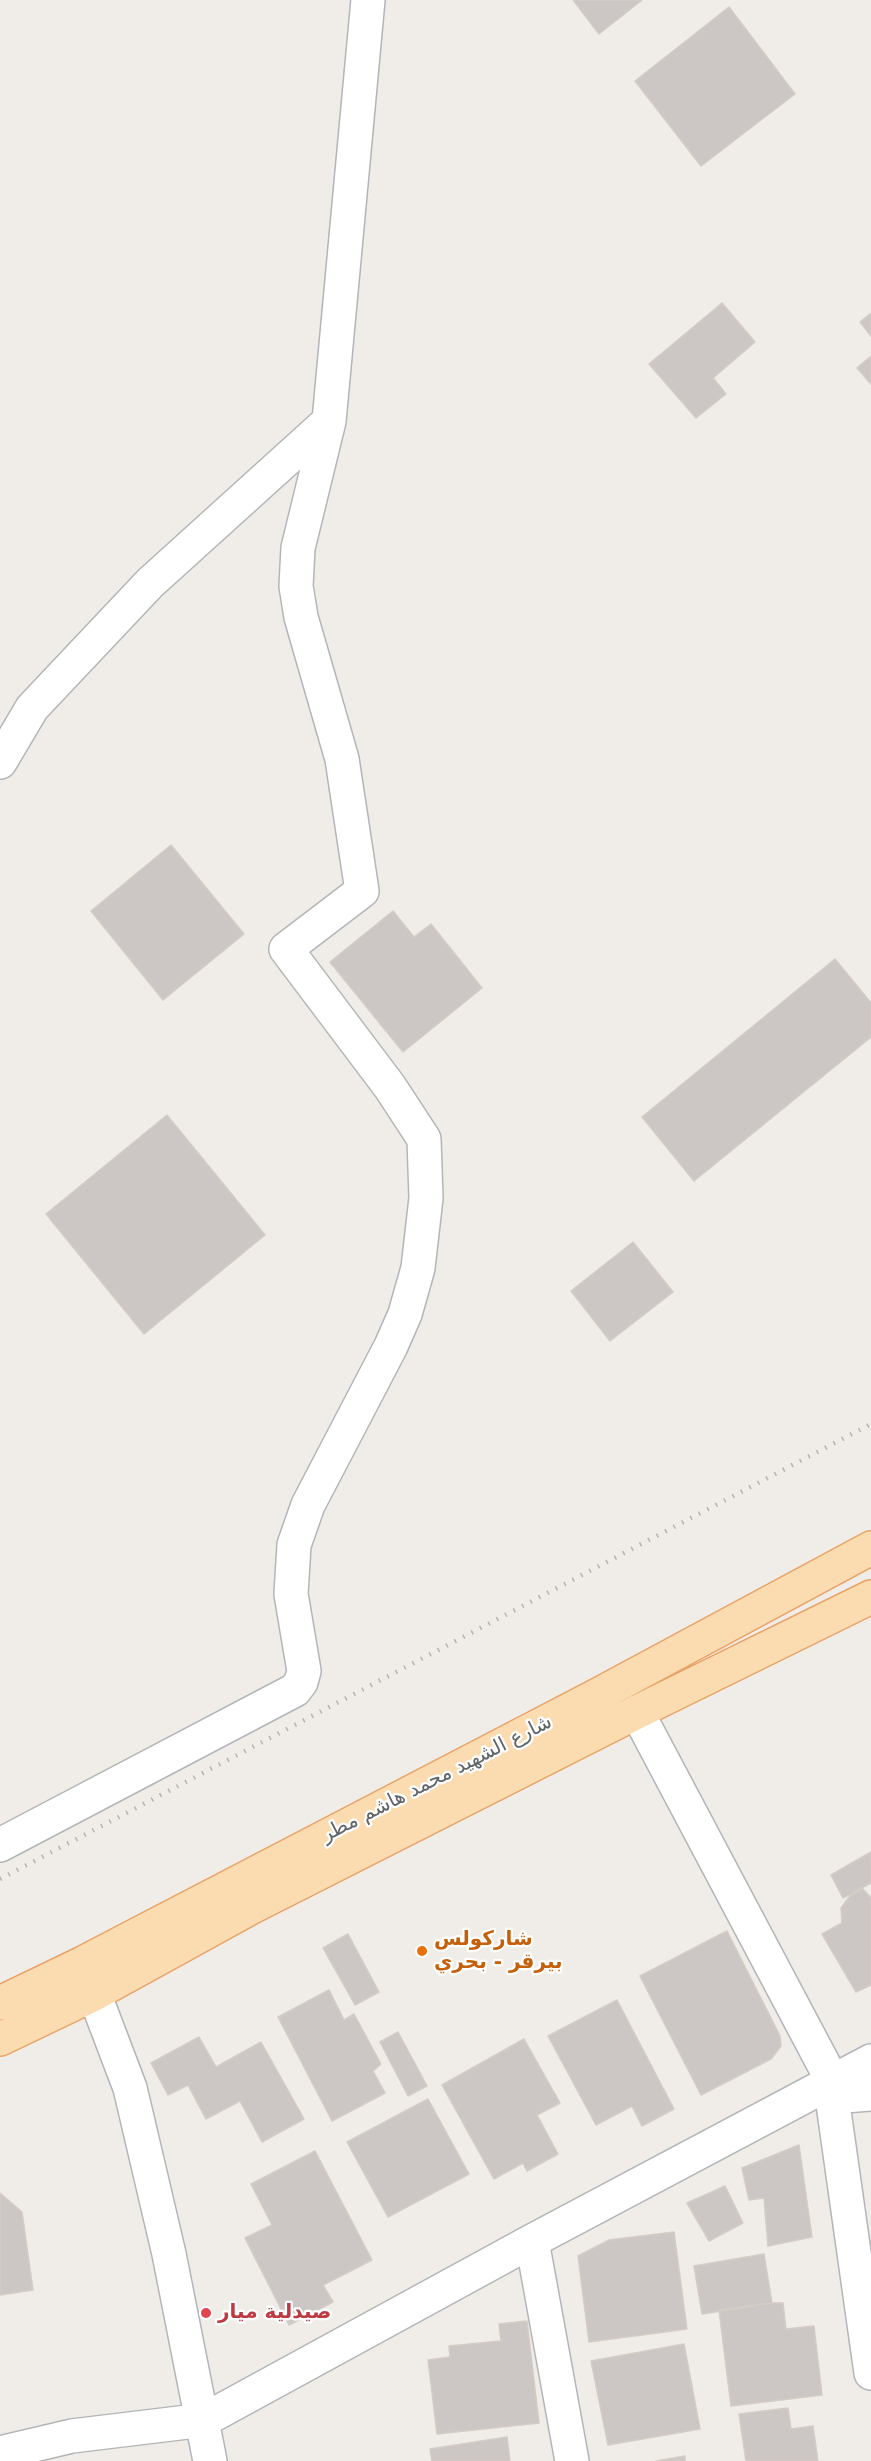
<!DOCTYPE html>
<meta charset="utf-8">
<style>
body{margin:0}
canvas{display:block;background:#f0ece7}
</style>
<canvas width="871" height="2461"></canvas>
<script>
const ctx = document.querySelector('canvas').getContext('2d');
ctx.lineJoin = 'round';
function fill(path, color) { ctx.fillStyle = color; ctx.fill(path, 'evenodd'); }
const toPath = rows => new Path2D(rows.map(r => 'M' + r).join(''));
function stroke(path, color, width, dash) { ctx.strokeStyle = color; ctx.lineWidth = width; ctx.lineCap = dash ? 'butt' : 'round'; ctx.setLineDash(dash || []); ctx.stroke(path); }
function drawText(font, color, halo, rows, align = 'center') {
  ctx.font = font + ' "DejaVu Sans","Noto Naskh Arabic",sans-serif'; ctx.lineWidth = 4.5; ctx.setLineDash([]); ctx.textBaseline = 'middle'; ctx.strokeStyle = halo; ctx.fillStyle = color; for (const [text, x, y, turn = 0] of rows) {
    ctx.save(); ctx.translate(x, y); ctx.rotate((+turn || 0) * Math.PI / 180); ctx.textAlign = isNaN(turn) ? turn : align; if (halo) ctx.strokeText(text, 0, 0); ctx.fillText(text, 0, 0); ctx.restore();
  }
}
const building = toPath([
 [573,0,642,0,599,34,573,0],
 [729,7,795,94,701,166,635,81,729,7],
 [722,303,755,342,713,378,726,394,696,418,649,364,722,303],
 [871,313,871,336,860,322,871,313],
 [871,356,871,384,857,368,871,356],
 [171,845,244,934,163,1000,91,911,171,845],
 [393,911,414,937,431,924,482,988,403,1052,330,962,393,911],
 [835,959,871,1003,871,1037,694,1181,642,1117,835,959],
 [167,1115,265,1235,144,1334,46,1214,167,1115],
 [633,1242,673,1292,610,1341,571,1291,633,1242],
 [871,1852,871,1883,843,1898,831,1875,871,1852],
 [863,1889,871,1898,871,1985,856,1992,822,1934,842,1923,841,1908,850,1896,863,1889],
 [727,1931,780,2036,781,2046,771,2059,701,2095,640,1976,727,1931],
 [348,1934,379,1992,355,2005,323,1948,348,1934],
 [329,1990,344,2020,354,2014,381,2064,373,2071,385,2093,332,2121,278,2017,329,1990],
 [617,2000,674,2109,642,2126,632,2106,596,2125,548,2036,617,2000],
 [398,2032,427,2086,408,2096,380,2042,398,2032],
 [199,2037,216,2067,261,2042,304,2119,262,2142,240,2101,206,2119,188,2085,168,2095,151,2063,199,2037],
 [524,2039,560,2103,537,2115,558,2154,527,2171,523,2163,494,2179,442,2085,524,2039],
 [428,2099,469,2174,388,2217,347,2142,428,2099],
 [799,2145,812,2237,768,2246,764,2198,749,2200,742,2168,799,2145],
 [315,2151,372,2260,323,2285,333,2302,289,2325,245,2238,272,2225,251,2184,315,2151],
 [725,2186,743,2223,709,2241,687,2203,725,2186],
 [0,2193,22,2212,33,2290,0,2295,0,2193],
 [674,2232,687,2329,589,2342,578,2256,609,2240,674,2232],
 [764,2254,772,2303,702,2314,694,2266,764,2254],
 [772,2303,783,2303,786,2329,814,2326,822,2395,731,2406,719,2310,772,2303],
 [527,2321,539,2423,437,2434,428,2360,450,2357,449,2346,501,2341,499,2324,527,2321],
 [684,2344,700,2429,608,2445,591,2361,684,2344],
 [788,2408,791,2429,813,2426,818,2461,746,2461,739,2414,788,2408],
 [507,2437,510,2461,432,2461,430,2449,507,2437],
 [685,2456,685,2461,656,2461,685,2456]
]);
const minor = toPath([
 [0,762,32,708,150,583,329,421],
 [637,1712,832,2080,832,2097,871,2373],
 [0,1845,295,1690,301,1682,304,1671,291,1594,294,1545,308,1505,391,1346,405,1314,418,1268,426,1198,424,1139,390,1087,286,949,362,891,342,759,301,617,296,586,298,548,329,421,368,0],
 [84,1967,130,2088,169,2254,210,2461],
 [832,2097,871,2094],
 [532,2241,572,2461],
 [0,2453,72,2436,204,2420,532,2241,871,2061]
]);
const primary = toPath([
 [0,2003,83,1963,596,1696,871,1548],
 [0,2039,94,1994,252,1907,637,1712,871,1597]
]);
const rail = toPath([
 [0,1879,871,1424]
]);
const markers = [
 [422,1951,6,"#e8710a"],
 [206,2313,6,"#e0444e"]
];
const streetNames = [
 ["شارع الشهيد محمد هاشم مطر",437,1779,-27]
];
const foodNames = [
 ["شاركولس",434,1940],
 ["بيرقر - بحري",434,1963]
];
const healthNames = [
 ["صيدلية ميار",218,2313]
];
fill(building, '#ccc7c4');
stroke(building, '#d4ccc6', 1.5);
stroke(minor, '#b2b6b9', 36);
stroke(primary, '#eaa366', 36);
stroke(minor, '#fff', 33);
stroke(primary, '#fbdcb1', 33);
stroke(rail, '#b3b4b5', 4.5, [1.5, 8]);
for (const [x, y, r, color] of markers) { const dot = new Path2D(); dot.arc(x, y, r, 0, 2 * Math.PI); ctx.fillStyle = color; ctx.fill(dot); stroke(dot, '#fff', 2); }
drawText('20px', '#5f6467', '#fff', streetNames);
drawText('bold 20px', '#c56008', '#fff', foodNames, 'left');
drawText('bold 20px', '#be3a42', '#fff', healthNames, 'left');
</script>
